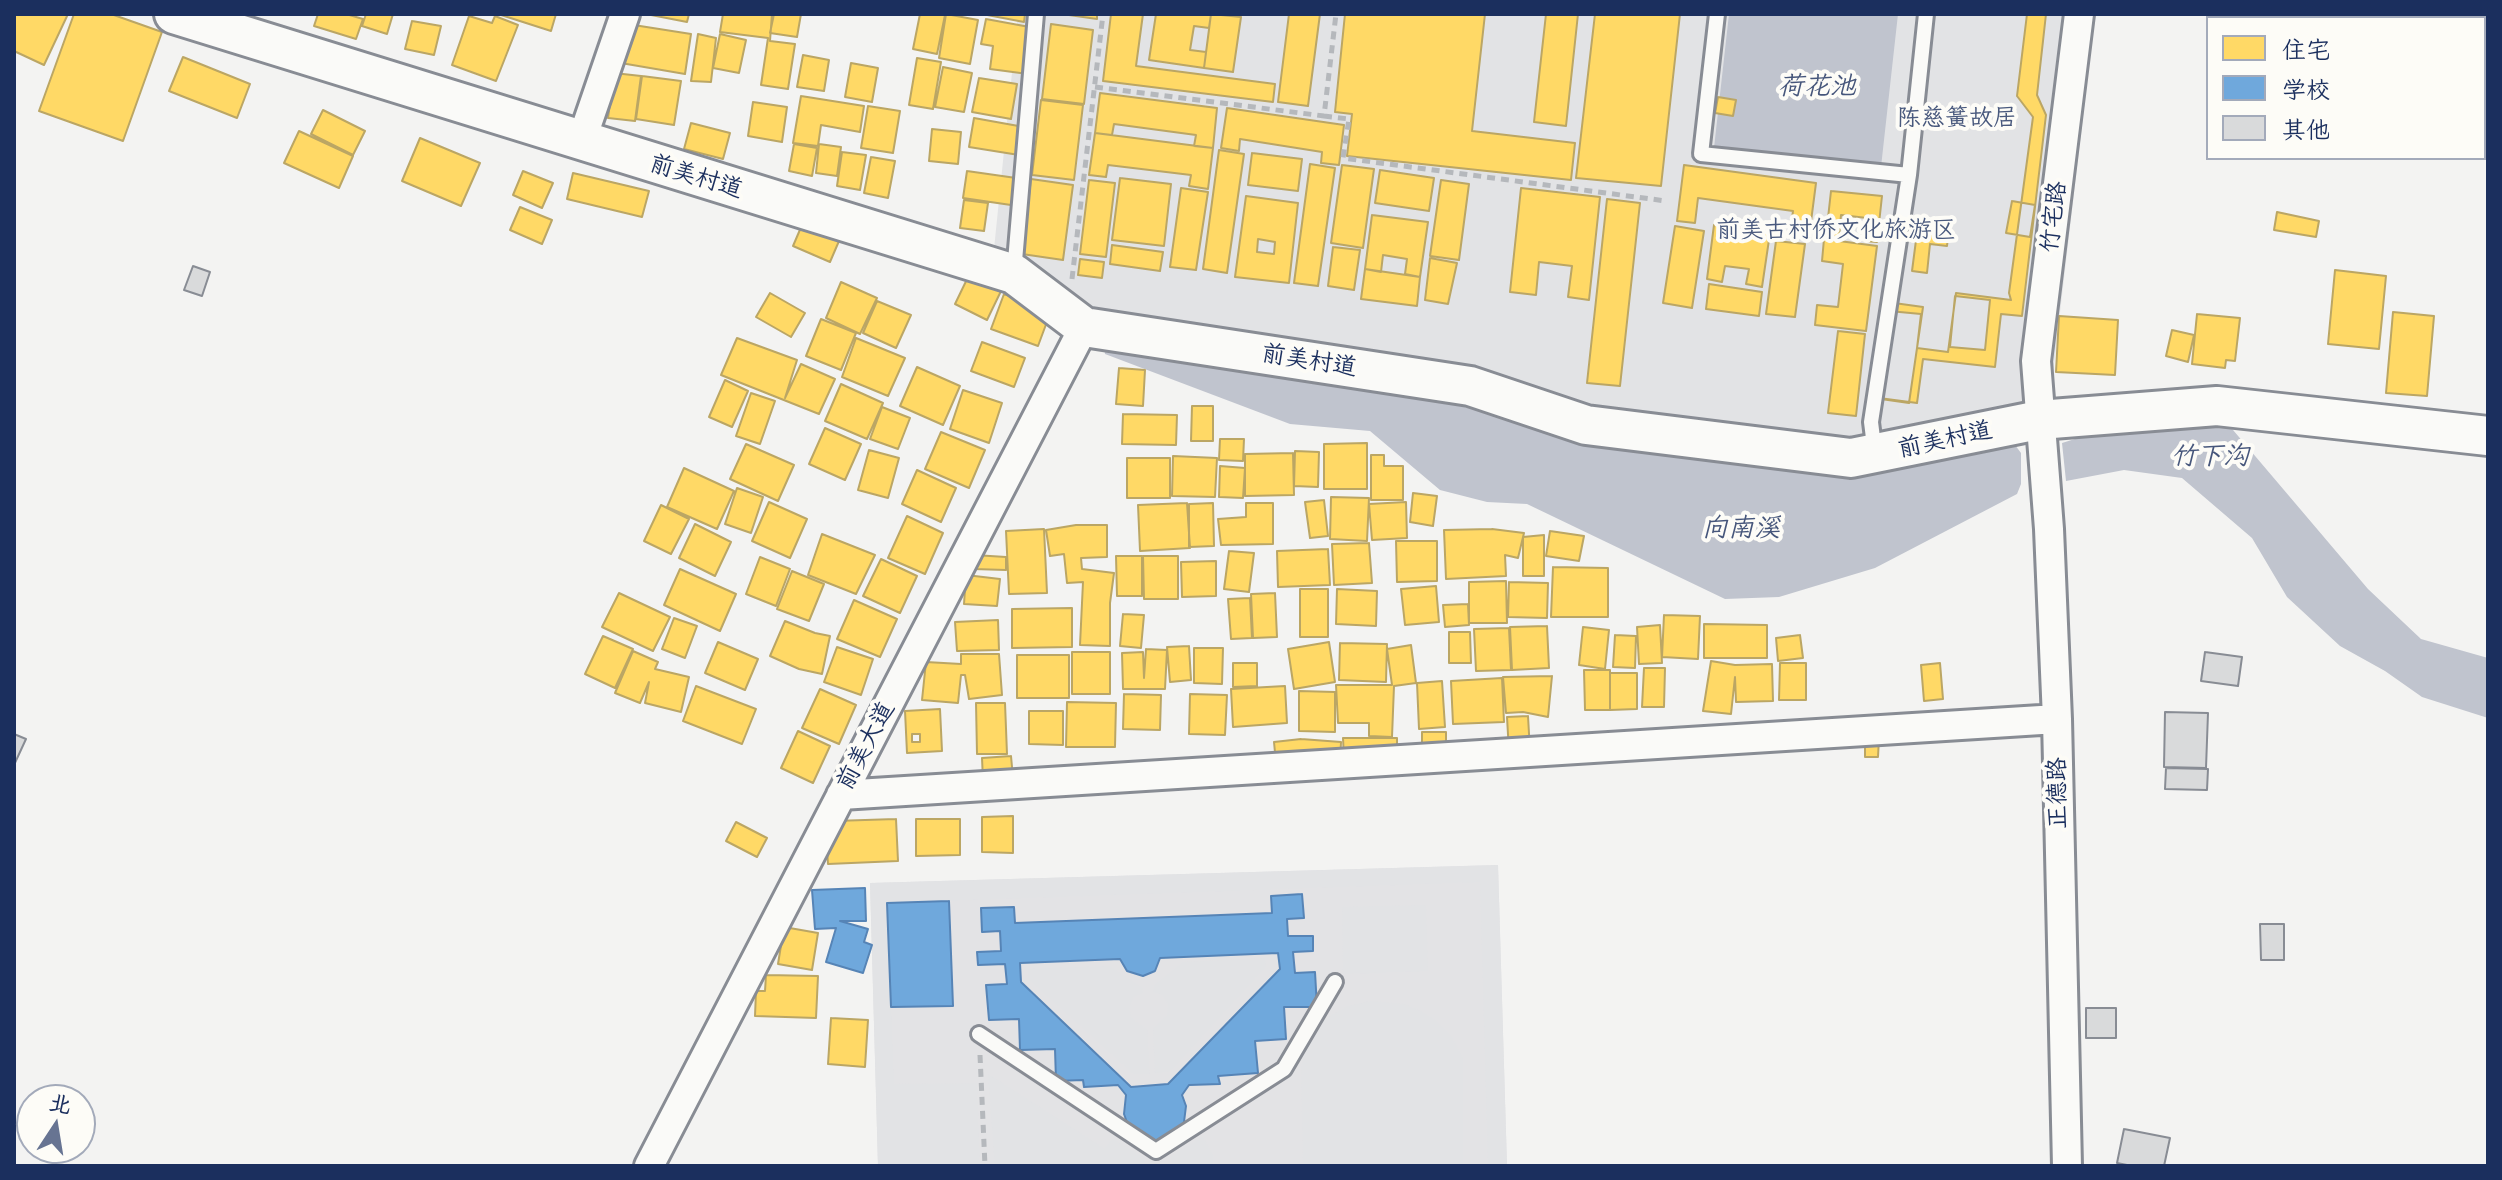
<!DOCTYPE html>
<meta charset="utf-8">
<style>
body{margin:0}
#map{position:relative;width:2502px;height:1180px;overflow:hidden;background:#f3f3f2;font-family:"Playpen Sans","LXGW WenKai TC",sans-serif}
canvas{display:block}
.frame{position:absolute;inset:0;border:16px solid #1b2f5e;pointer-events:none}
.legend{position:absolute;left:2206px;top:16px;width:280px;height:144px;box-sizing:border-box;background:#fdfcf7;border:2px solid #a3aaba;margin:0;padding:10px 14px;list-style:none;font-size:24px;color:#1b2f5e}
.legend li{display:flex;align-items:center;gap:16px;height:40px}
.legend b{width:40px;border:2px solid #a3aaba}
.north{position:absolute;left:16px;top:1084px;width:80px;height:80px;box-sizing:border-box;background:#fdfcf7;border:2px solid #a3aaba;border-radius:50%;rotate:12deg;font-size:22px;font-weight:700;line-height:32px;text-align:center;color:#1b2f5e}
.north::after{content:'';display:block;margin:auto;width:28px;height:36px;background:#677492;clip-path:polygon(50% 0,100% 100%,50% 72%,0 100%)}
</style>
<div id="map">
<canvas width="2502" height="1180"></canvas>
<div class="frame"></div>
<ul class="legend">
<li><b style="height:22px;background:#ffd966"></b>住宅</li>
<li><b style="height:22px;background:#6fa8dc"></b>学校</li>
<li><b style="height:22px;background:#d9dadb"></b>其他</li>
</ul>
<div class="north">北</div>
</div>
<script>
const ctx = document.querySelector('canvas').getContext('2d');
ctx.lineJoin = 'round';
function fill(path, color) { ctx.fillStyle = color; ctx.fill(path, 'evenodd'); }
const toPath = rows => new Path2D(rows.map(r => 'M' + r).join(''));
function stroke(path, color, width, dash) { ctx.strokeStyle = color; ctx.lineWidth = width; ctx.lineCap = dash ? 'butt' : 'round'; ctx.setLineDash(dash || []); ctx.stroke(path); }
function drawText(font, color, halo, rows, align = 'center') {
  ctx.font = font + ' "Playpen Sans","LXGW WenKai TC",sans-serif'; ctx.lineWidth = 8; ctx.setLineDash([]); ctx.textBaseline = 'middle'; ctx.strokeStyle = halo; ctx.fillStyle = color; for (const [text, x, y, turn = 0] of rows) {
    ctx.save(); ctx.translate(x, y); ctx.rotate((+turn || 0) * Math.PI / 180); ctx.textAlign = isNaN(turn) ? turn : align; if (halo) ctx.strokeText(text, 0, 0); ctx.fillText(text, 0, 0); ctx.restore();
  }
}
const built = toPath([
 [1498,865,1507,1166,878,1166,870,883]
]);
const green = toPath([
 [1018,14,2095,14,2050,398,1839,448,1592,413,1088,319,994,249],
 [1498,865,1507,1166,1488,1166,1480,882,888,903,894,1084,977,1083,980,1166,878,1166,870,883],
 [1426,905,1428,971,1343,974,1342,907],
 [1265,958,1266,966,1170,1071,1155,1073,1153,1029,1167,1016,1168,1004,1163,995,1153,992,1154,986,1184,962],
 [1109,966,1142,988,1143,993,1133,997,1129,1007,1131,1018,1147,1030,1150,1074,1134,1074,1028,978,1028,969],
 [1371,1001,1404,1004,1420,1011,1432,1018,1451,1036,1463,1059,1463,1166,1303,1166,1301,1067,1306,1047,1318,1023,1348,1006],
 [988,1074,1105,1149,1113,1139,1144,1158,1145,1166,995,1166],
 [1203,1137,1213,1156,1213,1166,1172,1166,1171,1156]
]);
const water = toPath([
 [1729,14,1898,14,1881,167,1714,148],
 [1113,342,1851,472,2015,445,2021,453,2021,484,2017,494,1875,568,1779,597,1725,599,1527,504,1487,502,1440,490,1370,431,1290,424,1105,354,1104,347],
 [2222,417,2368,589,2421,639,2488,658,2488,718,2422,697,2385,671,2340,646,2287,597,2252,538,2182,478,2124,470,2066,481,2062,443,2104,430]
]);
const homes = toPath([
 [14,14,68,14,44,65,14,51,14,14],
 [74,14,111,14,162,32,123,141,39,111,74,14],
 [318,14,346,14,363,19,356,39,314,26,318,14],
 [366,14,393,14,387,34,362,26,366,14],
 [498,14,556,14,551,31,498,14],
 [646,14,689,14,687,22,646,14],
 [723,14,772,14,770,41,795,44,788,89,761,85,768,38,720,32,723,14],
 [774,14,801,14,797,37,770,33,774,14],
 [920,14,945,15,937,54,913,49,920,14],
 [946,14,978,20,970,64,939,58,946,14],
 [982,14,1025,14,1024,22,982,14],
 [1062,14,1097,14,1097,19,1062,14],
 [1111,14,1143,14,1136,66,1275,84,1273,102,1103,81,1111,14],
 [1156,14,1211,14,1209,28,1194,26,1190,50,1206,52,1204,68,1149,60,1156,14],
 [1211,14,1241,17,1233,72,1204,68,1211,14],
 [1289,14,1320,14,1308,106,1278,102,1289,14],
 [1345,14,1485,14,1472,131,1575,143,1571,180,1347,156,1352,114,1335,112,1345,14],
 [1546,14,1578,14,1566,126,1534,122,1546,14],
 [1595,14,1680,14,1661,186,1576,178,1595,14],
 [2027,14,2046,14,2037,95,2046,115,2022,316,2001,314,1995,367,1923,359,1917,403,1879,398,1889,311,1921,314,1917,348,1948,352,1956,293,2011,300,2009,293,2033,117,2017,96,2027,14],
 [469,16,492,23,495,16,518,25,496,81,452,65,469,16],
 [986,19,1035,28,1028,74,990,69,993,46,981,44,986,19],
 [412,21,441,26,434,55,405,49,412,21],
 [621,23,691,34,685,74,615,62,621,23],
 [1051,24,1093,30,1084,104,1042,99,1051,24],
 [698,34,716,38,711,82,691,81,698,34],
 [720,34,746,40,739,73,713,68,720,34],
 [803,55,829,60,824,91,797,87,803,55],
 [183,57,250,84,237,118,169,91,183,57],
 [917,58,941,62,933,109,909,105,917,58],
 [851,63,878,68,872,102,845,97,851,63],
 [943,67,972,73,964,112,935,107,943,67],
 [614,73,641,76,635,121,608,118,614,73],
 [642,76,681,81,674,125,636,119,642,76],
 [979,78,1017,84,1011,119,972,112,979,78],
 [1100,93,1217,108,1213,148,1194,146,1196,135,1114,124,1112,135,1095,133,1100,93],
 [801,96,864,106,860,132,821,125,818,146,793,143,801,96],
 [1718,97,1736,100,1733,116,1715,113,1718,97],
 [1041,100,1083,105,1074,180,1032,175,1041,100],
 [753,102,787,107,782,142,748,136,753,102],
 [868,106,900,111,893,153,861,148,868,106],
 [1227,108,1344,125,1339,165,1321,163,1322,152,1240,139,1239,151,1221,148,1227,108],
 [323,110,365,131,353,155,311,134,323,110],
 [974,118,1024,127,1019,155,969,147,974,118],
 [691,123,730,133,723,159,684,149,691,123],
 [932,129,961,132,958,164,929,161,932,129],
 [299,131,353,156,339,188,284,163,299,131],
 [1095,133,1213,148,1208,189,1189,186,1191,175,1108,165,1106,177,1089,175,1095,133],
 [420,138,480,163,461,206,402,181,420,138],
 [794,144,817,148,812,176,789,171,794,144],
 [819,144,841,147,837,176,816,173,819,144],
 [1219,150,1244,154,1227,273,1203,269,1219,150],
 [842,152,866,155,860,190,837,186,842,152],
 [1252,153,1302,159,1298,191,1248,185,1252,153],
 [871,157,895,161,888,198,864,193,871,157],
 [1310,164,1335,168,1318,286,1294,283,1310,164],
 [1342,165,1374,169,1363,248,1331,243,1342,165],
 [1684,165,1816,183,1809,237,1790,234,1793,211,1698,198,1695,223,1677,221,1684,165],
 [1380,170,1434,178,1429,211,1375,203,1380,170],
 [523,171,553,183,542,208,513,195,523,171],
 [967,171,1016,178,1011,205,963,198,967,171],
 [573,173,649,191,642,217,567,199,573,173],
 [1120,178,1171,184,1164,246,1112,240,1120,178],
 [1031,179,1073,185,1063,260,1022,254,1031,179],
 [1089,180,1115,183,1106,257,1080,254,1089,180],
 [1441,180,1469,184,1459,260,1430,256,1441,180],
 [1181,188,1208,192,1196,270,1170,267,1181,188],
 [1521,188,1600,197,1589,300,1568,297,1572,266,1539,262,1536,295,1510,292,1521,188],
 [1831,191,1882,196,1877,242,1864,241,1867,218,1841,215,1839,237,1826,236,1831,191],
 [1246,196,1298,203,1289,283,1235,277,1246,196],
 [1258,239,1275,242,1274,254,1257,252,1258,239],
 [1607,199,1640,203,1620,386,1587,383,1607,199],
 [964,200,988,203,984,231,960,228,964,200],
 [2012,201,2035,205,2030,237,2006,233,2012,201],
 [520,207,552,220,542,244,510,230,520,207],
 [2277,212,2319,221,2316,237,2274,230,2277,212],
 [1372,215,1428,222,1420,277,1405,274,1407,259,1383,255,1381,272,1365,269,1372,215],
 [805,218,842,234,830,262,793,246,805,218],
 [1714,225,1770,233,1762,287,1746,284,1749,269,1725,266,1722,282,1707,279,1714,225],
 [1918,225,1949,229,1947,246,1930,244,1927,273,1912,271,1918,225],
 [1675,226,1704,231,1692,308,1663,303,1675,226],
 [1824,239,1877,246,1866,331,1815,325,1817,305,1838,307,1843,264,1822,261,1824,239],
 [1776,241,1805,244,1795,317,1766,314,1776,241],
 [1112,245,1163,252,1160,271,1110,264,1112,245],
 [1333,247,1360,250,1354,290,1328,286,1333,247],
 [1430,258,1457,263,1448,304,1425,300,1430,258],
 [1080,259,1104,262,1102,278,1078,275,1080,259],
 [1365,269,1420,277,1417,306,1361,299,1365,269],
 [2335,270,2386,276,2379,349,2328,344,2335,270],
 [970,273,1002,289,987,320,955,304,970,273],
 [841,282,877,298,860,334,826,318,841,282],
 [1709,284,1762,292,1759,316,1706,309,1709,284],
 [770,293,805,313,791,337,756,317,770,293],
 [1004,294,1051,311,1038,346,991,329,1004,294],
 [1955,296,1990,300,1985,350,1950,347,1955,296],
 [877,301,911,315,896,348,863,333,877,301],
 [1894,303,1923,307,1909,403,1881,399,1894,303],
 [2393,312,2434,316,2427,396,2386,393,2393,312],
 [2197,314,2240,318,2235,361,2226,360,2225,368,2192,364,2197,314],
 [2059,316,2118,320,2115,375,2056,372,2059,316],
 [821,319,856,333,841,370,806,356,821,319],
 [2172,330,2194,335,2188,362,2166,356,2172,330],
 [1838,331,1865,334,1856,416,1828,413,1838,331],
 [737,338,797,360,785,398,801,364,835,379,819,414,721,375,737,338],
 [856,338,905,358,888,396,842,377,856,338],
 [982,342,1025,358,1014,387,971,371,982,342],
 [917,367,960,386,943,425,900,406,917,367],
 [1119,368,1145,370,1143,406,1116,404,1119,368],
 [725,380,748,391,732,427,709,417,725,380],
 [841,384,883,403,867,439,825,421,841,384],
 [963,390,1002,403,989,443,950,429,963,390],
 [751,393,775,401,760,444,736,436,751,393],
 [1192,406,1213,406,1213,441,1191,441,1192,406],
 [882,407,910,418,898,449,870,439,882,407],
 [1123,414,1177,415,1176,445,1122,444,1123,414],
 [825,428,861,444,845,480,809,464,825,428],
 [941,432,985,450,969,488,925,469,941,432],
 [1220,439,1244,439,1243,461,1219,460,1220,439],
 [1367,443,1367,489,1324,489,1324,444,1367,443],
 [746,444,794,465,778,501,730,479,746,444],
 [869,450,899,458,888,498,858,490,869,450],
 [1295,451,1319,452,1318,487,1294,486,1295,451],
 [1293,453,1294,495,1245,496,1245,454,1293,453],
 [1371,455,1384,455,1384,466,1403,466,1403,500,1371,500,1371,455],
 [1173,456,1217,458,1215,497,1172,496,1173,456],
 [1127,458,1170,458,1170,498,1127,498,1127,458],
 [1220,466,1245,468,1243,498,1219,497,1220,466],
 [684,468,734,491,717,529,667,507,684,468],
 [917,470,956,488,941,522,902,504,917,470],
 [737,488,763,497,751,533,725,524,737,488],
 [1413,493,1437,496,1433,526,1410,522,1413,493],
 [1331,497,1369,498,1367,541,1330,539,1331,497],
 [1324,500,1328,536,1310,538,1305,502,1324,500],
 [769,502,807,519,790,558,752,541,769,502],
 [1406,502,1407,538,1372,540,1369,504,1406,502],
 [1187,503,1190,548,1140,551,1138,505,1187,503],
 [1213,503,1214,546,1189,547,1189,504,1213,503],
 [1246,503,1273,503,1273,544,1221,545,1218,519,1246,517,1246,503],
 [661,505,689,519,671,554,644,541,661,505],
 [907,516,943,533,925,574,888,558,907,516],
 [695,524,731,542,715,576,679,558,695,524],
 [1076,525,1107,525,1107,557,1081,558,1082,569,1114,573,1110,603,1110,646,1080,645,1083,582,1067,583,1064,554,1050,556,1046,530,1076,525],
 [1044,529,1047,593,1009,594,1006,531,1044,529],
 [1492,529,1524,533,1518,558,1505,555,1506,576,1446,579,1444,530,1492,529],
 [1550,531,1584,536,1579,561,1546,556,1550,531],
 [822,534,875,555,856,594,808,575,822,534],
 [1544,535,1544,576,1523,576,1523,537,1544,535],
 [1396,541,1437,541,1437,581,1397,582,1396,541],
 [1369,543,1372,583,1334,585,1332,544,1369,543],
 [1328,549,1330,585,1278,587,1277,551,1328,549],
 [1229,551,1254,553,1249,592,1224,589,1229,551],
 [974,555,1006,557,1006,570,973,569,974,555],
 [1116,556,1142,556,1142,596,1117,596,1116,556],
 [1143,556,1178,556,1178,599,1144,599,1143,556],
 [760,557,790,569,776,606,746,594,760,557],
 [881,559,917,576,900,613,863,596,881,559],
 [1216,561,1216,596,1182,597,1181,562,1216,561],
 [1553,567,1608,568,1608,617,1551,617,1553,567],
 [680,569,736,594,720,631,664,605,680,569],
 [792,571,824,584,809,621,777,609,792,571],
 [966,575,1000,579,997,606,964,604,966,575],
 [1506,581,1507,623,1469,623,1469,582,1506,581],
 [1509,582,1548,583,1547,618,1508,617,1509,582],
 [1436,586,1439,622,1405,625,1401,589,1436,586],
 [1300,589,1328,589,1328,637,1300,637,1300,589],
 [1337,589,1377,591,1376,626,1336,624,1337,589],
 [619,593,670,617,653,651,602,627,619,593],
 [1275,593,1277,637,1253,638,1251,594,1275,593],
 [1250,598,1252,638,1231,639,1228,599,1250,598],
 [854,600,897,619,880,657,837,639,854,600],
 [1468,604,1469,625,1445,627,1443,605,1468,604],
 [1072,608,1072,647,1012,648,1012,609,1072,608],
 [1123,614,1144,615,1141,648,1120,646,1123,614],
 [1664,615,1700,616,1698,659,1662,657,1664,615],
 [674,618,697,626,685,658,662,649,674,618],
 [998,620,999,650,957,651,955,622,998,620],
 [785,621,815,633,830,636,822,674,799,669,770,656,785,621],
 [1704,624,1767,625,1767,658,1704,658,1704,624],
 [1660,625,1662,663,1639,664,1637,627,1660,625],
 [1547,626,1549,668,1512,670,1510,627,1547,626],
 [1583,627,1609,630,1605,669,1579,665,1583,627],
 [1509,628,1511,670,1476,671,1474,629,1509,628],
 [1449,632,1470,632,1471,663,1449,663,1449,632],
 [1615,635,1636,636,1635,668,1613,667,1615,635],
 [1800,635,1803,658,1778,661,1776,638,1800,635],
 [603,636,633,649,615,688,585,674,603,636],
 [718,642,758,659,745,690,705,673,718,642],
 [1329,642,1335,682,1294,689,1288,649,1329,642],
 [1340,643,1387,644,1386,682,1339,680,1340,643],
 [1411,645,1416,683,1394,686,1392,737,1369,736,1369,723,1338,723,1336,685,1392,685,1387,649,1411,645],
 [1189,646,1191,680,1170,682,1167,647,1189,646],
 [837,647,873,659,861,695,824,682,837,647],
 [1194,648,1223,648,1222,684,1194,683,1194,648],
 [1146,649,1167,650,1165,689,1123,689,1122,653,1143,652,1144,678,1146,649],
 [633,651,658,662,655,669,689,677,681,712,645,703,649,682,640,703,615,693,633,651],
 [1072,652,1110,652,1110,694,1072,694,1072,652],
 [961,654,999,654,1002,695,969,699,965,675,961,675,958,703,922,700,926,662,961,664,961,654],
 [1017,655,1069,655,1069,698,1017,698,1017,655],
 [1711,661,1735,665,1772,664,1773,701,1736,702,1735,677,1731,714,1703,711,1711,661],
 [1233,663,1257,663,1257,686,1233,687,1233,663],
 [1780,663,1806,663,1806,700,1779,700,1780,663],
 [1940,663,1943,699,1924,701,1921,665,1940,663],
 [1644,668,1665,668,1664,707,1642,707,1644,668],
 [1584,670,1610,670,1610,710,1585,710,1584,670],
 [1610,673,1637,673,1637,709,1610,710,1610,673],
 [1552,676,1548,717,1523,712,1506,713,1503,677,1552,676],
 [1502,678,1504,722,1453,724,1451,681,1502,678],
 [1442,681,1445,727,1419,729,1417,683,1442,681],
 [696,686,756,709,742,744,683,721,696,686],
 [1285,686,1287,723,1233,727,1231,689,1285,686],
 [820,689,856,705,839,744,802,728,820,689],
 [1299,691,1335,692,1335,732,1299,731,1299,691],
 [1124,694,1161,695,1160,730,1123,729,1124,694],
 [1190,694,1227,695,1225,735,1189,734,1190,694],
 [1067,702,1116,703,1115,747,1066,747,1067,702],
 [976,703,1005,703,1007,754,977,754,976,703],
 [940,709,942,751,907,753,905,711,940,709],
 [912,734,920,734,920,742,912,742,912,734],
 [1029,711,1063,711,1063,745,1029,744,1029,711],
 [1528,716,1530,751,1509,752,1507,717,1528,716],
 [798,731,830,746,813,783,781,768,798,731],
 [1422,732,1446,732,1446,753,1422,754,1422,732],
 [1343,738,1397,738,1397,758,1344,759,1343,738],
 [1865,738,1879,738,1878,757,1865,757,1865,738],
 [1301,739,1341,742,1340,764,1276,763,1274,742,1301,739],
 [1011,756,1013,778,983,780,982,758,1011,756],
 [1013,816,1013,853,982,852,982,817,1013,816],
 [896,819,898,861,828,864,826,835,834,821,896,819],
 [916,819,960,819,960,855,916,856,916,819],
 [736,822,767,838,757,857,726,841,736,822],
 [784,927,818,933,812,970,778,964,784,927],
 [766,975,818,976,816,1018,755,1016,756,991,765,991,766,975],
 [831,1018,868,1020,865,1067,828,1064,831,1018]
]);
const schools = toPath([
 [865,888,866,921,840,921,868,929,864,942,872,945,863,973,826,962,836,928,815,929,812,890,865,888],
 [1302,894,1304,918,1287,919,1288,936,1313,936,1313,951,1293,952,1295,973,1315,972,1317,1007,1284,1007,1286,1039,1255,1041,1258,1073,1218,1076,1220,1084,1189,1085,1182,1095,1186,1106,1184,1122,1180,1129,1164,1140,1151,1141,1129,1128,1124,1114,1126,1095,1118,1085,1084,1087,1083,1080,1056,1081,1055,1049,1020,1050,1019,1019,989,1020,986,985,1007,984,1005,964,978,965,977,952,1001,951,1000,931,982,932,981,908,1014,907,1015,923,1272,913,1271,896,1302,894],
 [1278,953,1280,969,1168,1084,1131,1087,1021,982,1020,963,1120,959,1127,971,1143,976,1155,971,1160,958,1278,953],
 [949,901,953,1006,891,1007,887,903,949,901]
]);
const building = toPath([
 [193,266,210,272,202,296,184,290,193,266],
 [2205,652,2242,657,2238,686,2201,681,2205,652],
 [2165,712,2208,713,2206,768,2164,767,2165,712],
 [14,734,26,739,14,765,14,734],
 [2166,768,2208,769,2207,790,2165,789,2166,768],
 [2260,924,2284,924,2284,960,2261,960,2260,924],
 [2086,1008,2116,1008,2116,1038,2086,1038,2086,1008],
 [2124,1129,2170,1138,2164,1166,2132,1166,2117,1163,2124,1129]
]);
const path = toPath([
 [1095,87,1324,116,1336,14],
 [1324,116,1349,119,1343,158,1666,201],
 [1072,279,1103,14],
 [980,1055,985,1166]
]);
const lane = toPath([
 [1717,14,1701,154,1909,175],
 [1014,273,1036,14],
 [1875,454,1871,422,1909,175,1926,14],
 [979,1034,1156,1151],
 [1156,1151,1284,1069,1335,982]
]);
const street = toPath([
 [581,142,625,14],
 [841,795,2057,719],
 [649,1166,1084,327],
 [2067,1166,2057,719,2049,529,2036,361,2079,14]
]);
const secondary = toPath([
 [174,14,1014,274,1084,327,1470,386,1586,425,1851,458,2039,420,2217,406,2488,436]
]);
const parkNames = [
 ["陈慈簧故居",1957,118],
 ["前美古村侨文化旅游区",1836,230]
];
const streetNames = [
 ["前美村道",696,177,17],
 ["竹宅路",2054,217,-83],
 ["前美村道",1309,361,9],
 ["前美村道",1945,440,-12],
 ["前美大道",866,746,-62],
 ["正德路",2058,793,-91]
];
const waterNames = [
 ["荷花池",1817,87],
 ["竹下沟",2210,457],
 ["向南溪",1741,529]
];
fill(built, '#e3e3e5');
fill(green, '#e2e3e5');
fill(water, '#c0c4ce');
fill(homes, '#ffd966');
stroke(homes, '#bba664', 2);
fill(schools, '#6fa8dc');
stroke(schools, '#5684b6', 2);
fill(building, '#d9dadb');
stroke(building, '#888c94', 2);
stroke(lane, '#888c94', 20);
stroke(street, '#888c94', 34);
stroke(secondary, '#888c94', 44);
stroke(path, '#b5b8bc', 5, [8, 6]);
stroke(lane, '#fafaf8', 14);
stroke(street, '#fafaf8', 28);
stroke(secondary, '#fafaf8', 38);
drawText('24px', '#49597d', '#fdfcf7', parkNames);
drawText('24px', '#1b2f5e', '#fdfcf7', streetNames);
drawText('italic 26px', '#46567b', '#fdfcf7', waterNames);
</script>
